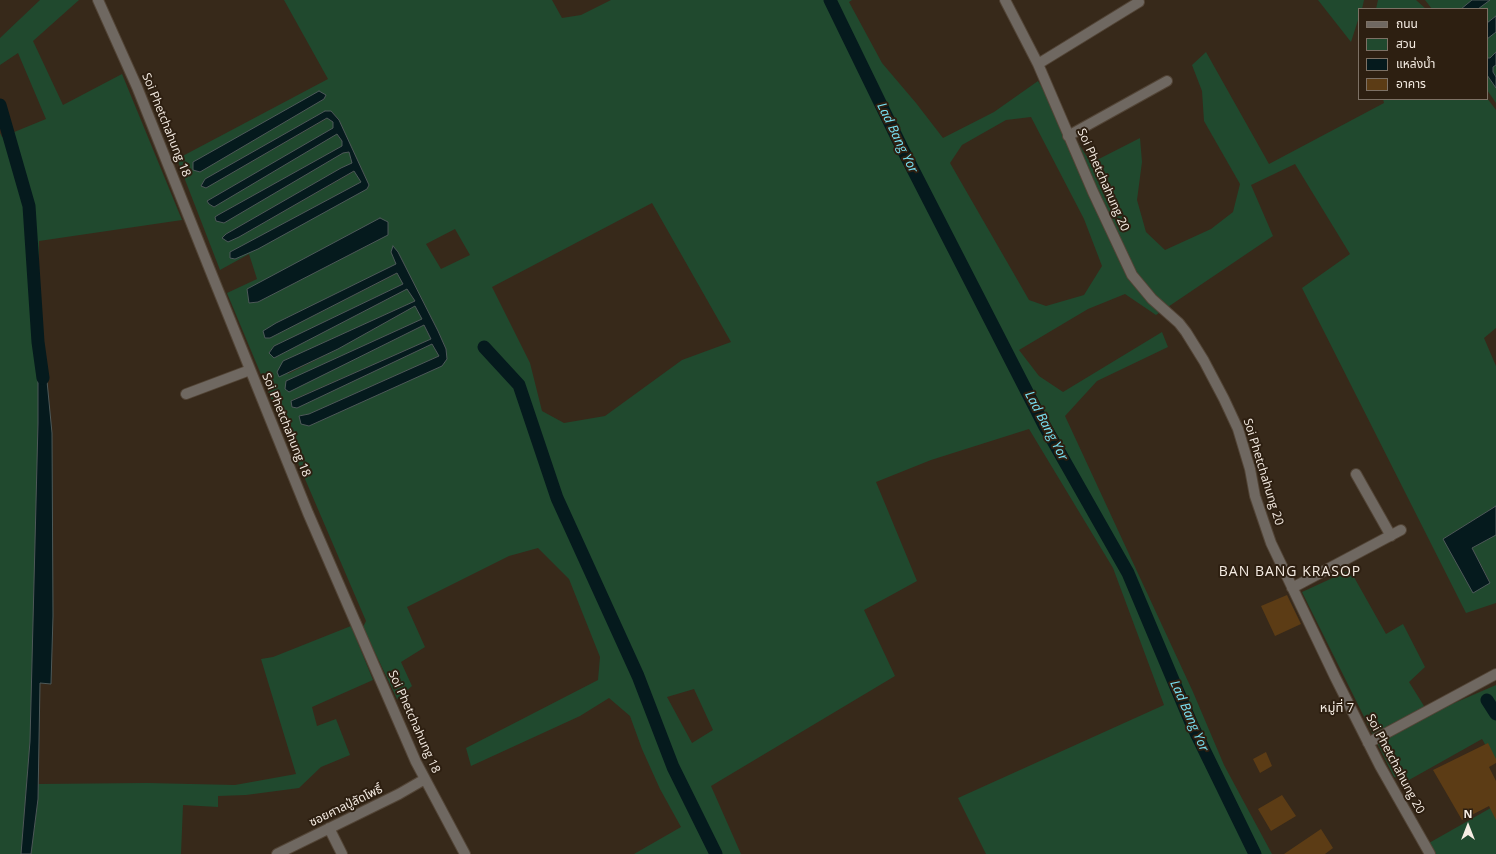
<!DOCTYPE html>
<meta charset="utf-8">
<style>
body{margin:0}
#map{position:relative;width:1496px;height:854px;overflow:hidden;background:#37291a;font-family:"Open Sans","Noto Sans Thai",sans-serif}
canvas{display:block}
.legend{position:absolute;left:1358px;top:8px;width:130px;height:92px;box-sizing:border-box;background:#2d1f11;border:1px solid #7d7165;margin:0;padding:5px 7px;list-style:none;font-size:12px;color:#f6ede4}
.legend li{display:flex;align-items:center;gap:8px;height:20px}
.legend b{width:20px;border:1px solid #7d7165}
.north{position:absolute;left:1448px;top:806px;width:40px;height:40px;-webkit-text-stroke:3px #2d1f11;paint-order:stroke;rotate:0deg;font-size:11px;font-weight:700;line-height:16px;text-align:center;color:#f6ede4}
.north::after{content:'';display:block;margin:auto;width:14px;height:18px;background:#f6ede4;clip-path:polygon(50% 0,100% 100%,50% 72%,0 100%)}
</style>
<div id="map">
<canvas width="1496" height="854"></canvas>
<ul class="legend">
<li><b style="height:5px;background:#6f6861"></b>ถนน</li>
<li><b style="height:11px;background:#20492e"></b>สวน</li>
<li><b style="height:11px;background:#051a1d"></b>แหล่งน้ำ</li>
<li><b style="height:11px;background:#5c3c15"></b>อาคาร</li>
</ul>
<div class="north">N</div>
</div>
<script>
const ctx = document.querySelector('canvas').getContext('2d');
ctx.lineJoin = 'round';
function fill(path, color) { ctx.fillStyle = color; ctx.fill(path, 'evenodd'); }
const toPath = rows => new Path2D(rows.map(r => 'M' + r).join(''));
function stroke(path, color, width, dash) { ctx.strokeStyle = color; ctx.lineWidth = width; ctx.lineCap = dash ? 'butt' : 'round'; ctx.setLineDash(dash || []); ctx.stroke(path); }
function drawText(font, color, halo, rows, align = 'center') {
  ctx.font = font + ' "Open Sans","Noto Sans Thai",sans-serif'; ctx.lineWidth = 4; ctx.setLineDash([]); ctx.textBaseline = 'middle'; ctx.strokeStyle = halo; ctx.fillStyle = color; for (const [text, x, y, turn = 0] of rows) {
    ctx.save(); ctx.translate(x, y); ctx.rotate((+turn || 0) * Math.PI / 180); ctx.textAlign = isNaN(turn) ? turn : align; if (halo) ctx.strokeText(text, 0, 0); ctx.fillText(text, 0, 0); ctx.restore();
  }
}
const green = toPath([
 [40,0,79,0,33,41,63,105,122,74,182,220,39,241,38,423,30,741,21,854,0,854,0,133,2,137,46,119,18,53,0,65,0,38],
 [284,0,552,0,562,18,581,15,611,0,852,0,849,2,882,63,916,103,943,138,994,112,1038,81,1091,163,1140,138,1142,162,1137,200,1146,232,1165,250,1211,229,1233,212,1240,184,1204,121,1202,91,1192,65,1206,52,1269,164,1384,103,1383,99,1487,99,1487,98,1496,110,1496,328,1484,338,1496,366,1496,506,1443,539,1490,582,1472,548,1496,535,1496,603,1466,613,1302,288,1350,254,1295,164,1251,185,1273,236,1156,315,1125,294,1088,309,1019,350,1039,376,1063,392,1162,332,1168,347,1097,381,1065,416,1193,692,1224,765,1272,854,986,854,958,798,1164,705,1113,568,1029,429,931,460,876,482,917,581,864,610,895,676,711,786,741,854,634,854,681,827,660,789,642,749,630,716,609,698,580,716,471,766,466,748,598,680,600,657,569,579,538,548,509,556,407,607,425,647,401,662,412,686,397,699,363,627,366,621,293,451,227,293,257,279,249,254,220,270,177,159,328,79],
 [326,95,324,99,200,172,193,170],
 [325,111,331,111,339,120,369,185,367,189,230,258,231,252,361,182,355,171,239,237,222,238,226,234,341,168,353,163,349,152,343,153,224,223,216,221,215,217,218,215,342,146,342,141,337,134,214,207,209,204,207,201,334,128,333,122,328,118,206,188,201,186,205,179],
 [1031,117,1084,219,1102,266,1084,295,1046,306,1029,300,950,163,962,145,1006,120],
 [652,203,731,342,682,360,605,416,564,423,542,411,530,363,492,287],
 [455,229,470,255,441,269,426,244],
 [388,235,258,302,249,303],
 [391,252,398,252,438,331,446,349,441,366,309,426,302,424,299,416,309,414,439,356,432,344,297,408,292,400,431,339,424,325,289,392,286,381,422,319,415,306,338,349,288,374,283,361,415,301,407,289,274,358,269,353,274,346,403,284,398,273,270,338,276,323,397,264],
 [694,689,713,730,692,743,667,697],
 [1318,0,1364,0,1362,9,1359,9,1359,17,1351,42],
 [1378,0,1416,0,1426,9,1376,9],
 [1425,0,1496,0,1496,103,1487,90,1487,9,1432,9],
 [1350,570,1386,634,1403,624,1425,667,1409,682,1429,714,1496,685,1496,763,1482,739,1409,780,1394,777,1302,592],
 [351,626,373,680,312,707,317,726,336,719,350,755,321,767,299,788,246,795,218,796,218,807,183,805,181,854,31,854,38,799,38,784,147,783,235,785,296,774,261,659,273,657],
 [1496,805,1496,854,1433,854,1429,843]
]);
const water = toPath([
 [1472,0,1490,0,1478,9,1461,9,1472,0],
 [1496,16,1496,32,1487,39,1487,23,1496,16],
 [1496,52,1496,65,1493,67,1493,72,1496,77,1496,88,1487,75,1487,58,1490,58,1496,52],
 [319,91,326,95,324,99,200,172,193,170,193,162,319,91],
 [325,111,331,111,339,120,369,185,367,189,258,249,235,259,230,258,230,252,361,182,354,171,239,237,228,242,222,238,226,234,341,168,352,163,349,152,343,153,224,223,216,221,215,217,218,215,342,146,342,141,337,134,214,207,209,204,207,201,333,128,333,122,327,118,206,188,201,186,205,179,325,111],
 [380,218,388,222,388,235,258,302,249,303,247,289,380,218],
 [393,246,398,252,438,331,446,349,447,359,442,366,309,426,301,424,299,416,309,414,439,356,432,344,297,408,292,407,291,401,431,339,424,325,289,392,285,389,286,381,422,319,415,306,338,349,279,377,277,372,283,361,415,301,407,289,274,358,269,353,274,346,403,284,397,273,270,338,265,338,263,331,276,323,396,264,391,252,393,246],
 [45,360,52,433,53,616,51,684,40,683,38,799,31,854,21,854,30,741,38,423,38,361,45,360],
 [1496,506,1496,535,1472,548,1490,583,1473,593,1443,539,1496,506]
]);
const canal = toPath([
 [830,0,904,152,1044,425,1128,573,1192,725,1255,854],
 [0,105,29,206,38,342,43,378],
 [484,347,519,385,557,498,638,676,673,767,716,854],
 [1487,700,1496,714]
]);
const building = toPath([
 [1287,595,1301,624,1275,636,1261,606],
 [1488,743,1496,759,1496,763,1489,767,1496,781,1496,820,1489,806,1462,820,1433,770],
 [1266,752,1272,766,1260,773,1253,759],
 [1282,795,1296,816,1271,831,1258,809],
 [1321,829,1333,848,1325,854,1284,854]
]);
const street = toPath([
 [98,0,137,87,210,270,308,513,416,762,465,854],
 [1005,0,1038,64,1093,192,1132,275,1152,299,1179,323,1186,332,1204,361,1224,399,1238,429,1250,469,1255,496,1271,543,1335,677,1380,766,1430,854],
 [1038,64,1139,2],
 [1068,136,1167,81],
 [186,394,250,370],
 [1356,474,1391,536],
 [1292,588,1401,530],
 [1368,743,1496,674],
 [329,828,342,854],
 [277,854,399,794,425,779]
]);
const streetNames = [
 ["Soi Phetchahung 18",166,125,68],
 ["Soi Phetchahung 20",1103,180,66],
 ["Soi Phetchahung 18",286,425,68],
 ["Soi Phetchahung 20",1263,472,73],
 ["Soi Phetchahung 18",414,722,66],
 ["Soi Phetchahung 20",1395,764,62],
 ["ซอยศาลปู่ลัดโพธิ์",346,806,-26]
];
const waterNames = [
 ["Lad Bang Yor",897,138,64],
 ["Lad Bang Yor",1046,426,62],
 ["Lad Bang Yor",1189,716,66]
];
const neighbourhoodNames = [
 ["หมู่ที่ 7",1337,708]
];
const quarterNames = [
 ["BAN BANG KRASOP",1290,572]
];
fill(green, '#20492e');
fill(water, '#051a1d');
stroke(water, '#4d5959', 1);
stroke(canal, '#051a1d', 13);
fill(building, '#5c3c15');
stroke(street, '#524436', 12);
stroke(street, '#6f6861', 10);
drawText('12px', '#f6ede4', '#2d1f11', streetNames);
drawText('italic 13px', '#7ae2f4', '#2d1f11', waterNames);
drawText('13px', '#f6ede4', '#2d1f11', neighbourhoodNames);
ctx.letterSpacing = '1px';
drawText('14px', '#f6ede4', '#2d1f11', quarterNames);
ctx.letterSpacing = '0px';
</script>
